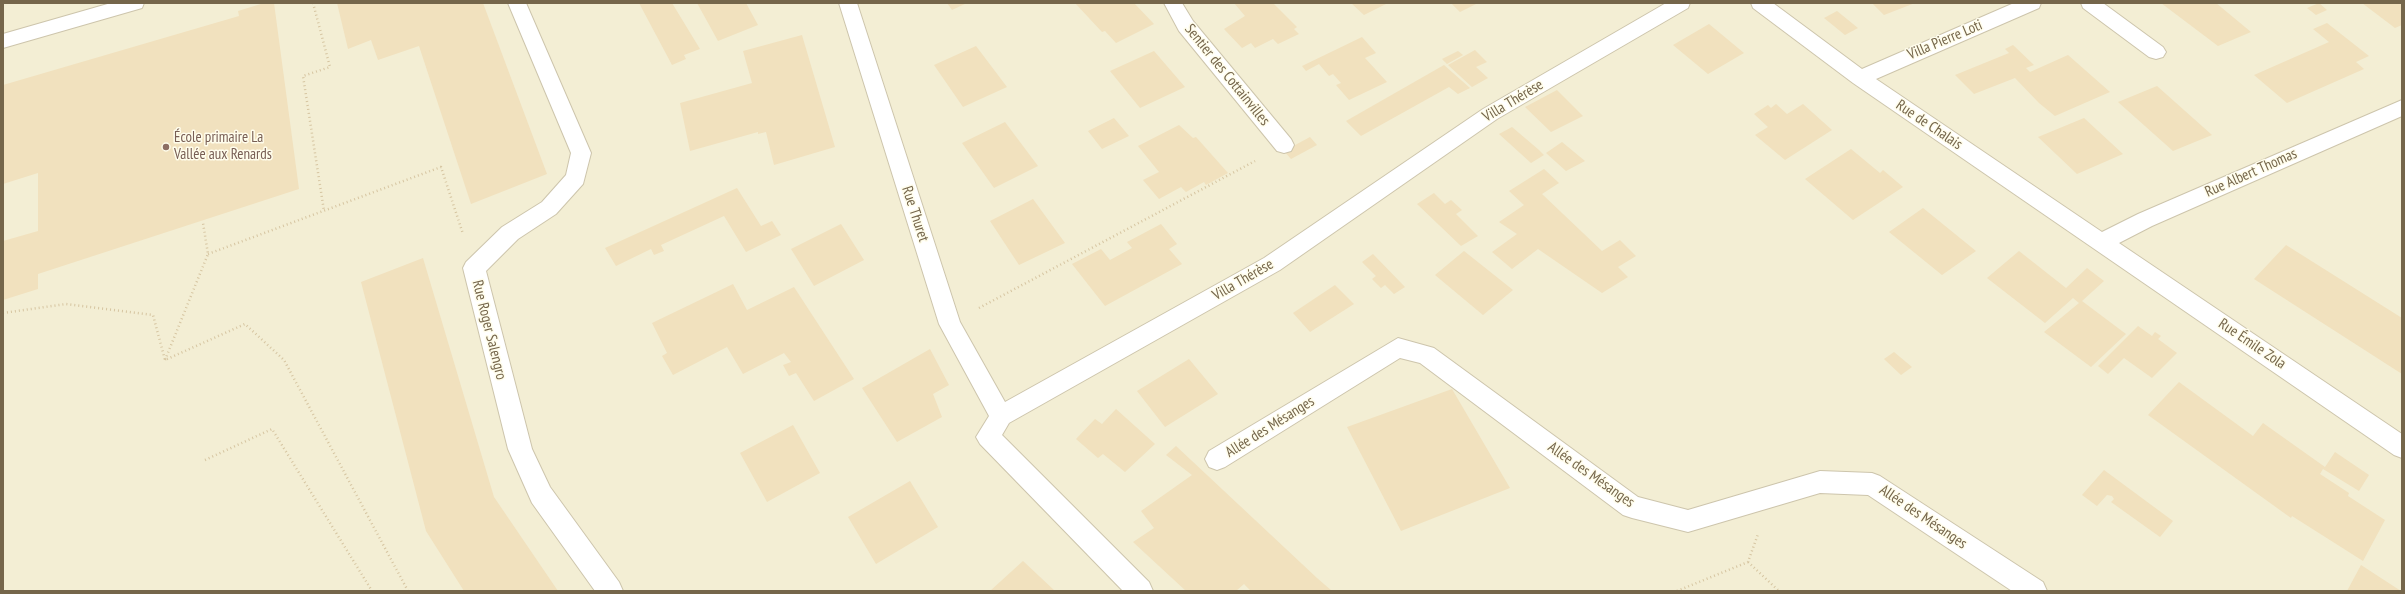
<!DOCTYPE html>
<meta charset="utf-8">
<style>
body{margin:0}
#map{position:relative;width:2405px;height:594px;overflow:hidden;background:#fcfae6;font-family:"PT Sans Narrow",sans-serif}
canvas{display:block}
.frame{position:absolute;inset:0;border:4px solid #75664b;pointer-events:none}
</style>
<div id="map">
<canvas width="2405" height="594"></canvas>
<div class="frame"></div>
</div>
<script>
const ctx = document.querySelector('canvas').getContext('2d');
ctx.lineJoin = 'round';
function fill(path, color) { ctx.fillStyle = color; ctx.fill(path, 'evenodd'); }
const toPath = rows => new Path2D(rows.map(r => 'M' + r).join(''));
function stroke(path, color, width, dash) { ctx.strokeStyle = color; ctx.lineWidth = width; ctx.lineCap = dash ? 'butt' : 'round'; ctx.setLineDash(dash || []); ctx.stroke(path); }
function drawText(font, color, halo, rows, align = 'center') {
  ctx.font = font + ' "PT Sans Narrow",sans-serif'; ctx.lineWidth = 3; ctx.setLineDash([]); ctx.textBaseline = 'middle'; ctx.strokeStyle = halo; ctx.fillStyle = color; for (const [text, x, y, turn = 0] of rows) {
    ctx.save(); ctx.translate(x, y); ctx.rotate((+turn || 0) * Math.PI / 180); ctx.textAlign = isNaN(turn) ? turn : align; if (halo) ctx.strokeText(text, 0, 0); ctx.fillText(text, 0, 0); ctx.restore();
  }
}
const residential = toPath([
 [3,3,2402,3,2402,591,3,591]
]);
const building = toPath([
 [264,3,274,3,299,189,38,274,38,289,3,300,3,241,38,231,38,173,3,184,3,85,239,16,238,11],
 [337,3,483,3,547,174,471,204,419,46,378,60,371,40,348,49],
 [639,3,672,3,700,49,684,55,686,59,672,65],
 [697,3,746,3,758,25,718,41],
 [947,3,967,3,952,10],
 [1075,3,1134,3,1154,24,1116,43,1105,31,1102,32],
 [1234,3,1273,3,1297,27,1294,29,1299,34,1278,44,1273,39,1255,48,1251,43,1242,48,1224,29,1245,16],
 [1351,3,1385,3,1386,4,1364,15],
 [1451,3,1475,3,1476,4,1460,12],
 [1872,3,1915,3,1884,15],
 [2161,3,2216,3,2251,32,2218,46],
 [2319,3,2327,10,2316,15,2307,8],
 [2362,3,2402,3,2402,25,2395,28],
 [1837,11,1858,28,1845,35,1824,18],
 [2327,23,2369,56,2356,62,2364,69,2287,103,2254,75,2329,42,2313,29],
 [1709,24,1744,53,1708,74,1673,45],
 [802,35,835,147,774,165,766,132,758,134,758,132,690,151,680,103,752,83,743,51],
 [1362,37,1376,53,1365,58,1387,82,1349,100,1336,85,1341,83,1333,74,1329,76,1319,64,1306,71,1302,66],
 [2013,45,2034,65,2026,68,2030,72,2068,55,2110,92,2055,116,2039,103,2015,78,1974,94,1955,75,2009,53,2005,49],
 [976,46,1007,87,963,107,934,65],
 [1475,50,1487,62,1476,67,1488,78,1472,87,1448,65],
 [1154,51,1185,87,1140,108,1110,71],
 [1458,51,1463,55,1447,64,1442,59],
 [1444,65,1470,88,1458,94,1449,87,1361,136,1346,121],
 [2157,86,2212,135,2173,151,2118,102],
 [1557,90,1583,116,1551,132,1525,107],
 [1776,104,1787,114,1803,104,1832,130,1785,160,1755,135,1768,127,1754,114,1768,105,1771,108],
 [1114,118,1129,136,1102,149,1088,131],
 [2084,118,2123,154,2077,174,2038,137],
 [1005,122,1038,166,994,188,962,143],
 [1179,125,1193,138,1196,137,1228,173,1206,185,1204,182,1186,192,1181,187,1159,199,1143,180,1159,172,1138,146],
 [1512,127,1539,150,1544,155,1531,163,1499,134],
 [1310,137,1317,145,1291,159,1284,151],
 [1562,142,1585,161,1566,171,1546,153],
 [1851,149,1880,173,1883,170,1903,187,1853,220,1805,179],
 [1544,169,1559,183,1542,194,1602,251,1620,240,1636,256,1618,267,1628,277,1602,293,1538,249,1512,269,1492,252,1517,234,1499,222,1524,205,1509,191],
 [737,188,761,226,772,221,781,235,746,252,724,216,661,245,664,251,654,255,651,249,616,266,605,248],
 [1434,193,1445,204,1451,200,1462,210,1456,214,1478,236,1461,246,1417,204],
 [1033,199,1065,243,1019,265,990,221],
 [1923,208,1976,251,1942,275,1889,232],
 [841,224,864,260,814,286,791,249],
 [1161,224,1177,244,1169,249,1182,264,1105,306,1072,264,1101,249,1110,260,1132,248,1127,242],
 [2286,245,2402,318,2402,374,2254,279],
 [1464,251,1513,290,1483,315,1435,275],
 [2019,251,2066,288,2087,268,2104,281,2082,301,2126,334,2091,367,2044,332,2079,303,2073,298,2045,323,1987,278],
 [1373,254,1405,287,1394,294,1385,285,1381,288,1372,279,1376,276,1362,262],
 [423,258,494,497,558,591,464,591,426,531,361,282],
 [733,284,747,310,794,287,854,379,814,401,796,373,789,376,783,365,791,362,784,353,743,374,727,347,673,375,662,356,667,353,652,323],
 [1335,285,1354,304,1310,332,1293,313],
 [2138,326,2152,336,2155,332,2161,336,2158,339,2177,353,2152,378,2124,358,2108,374,2098,366],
 [930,349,949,385,933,394,942,417,897,442,862,388],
 [1894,352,1912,367,1901,375,1884,359],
 [1189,359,1218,394,1165,427,1137,391],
 [2179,382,2253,436,2263,423,2325,467,2335,452,2369,475,2359,491,2323,469,2320,474,2349,493,2348,496,2385,520,2363,561,2292,516,2291,518,2148,415],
 [1452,389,1510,488,1401,531,1347,427],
 [1116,409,1155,444,1125,472,1103,454,1098,458,1076,439,1095,419,1102,424],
 [793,425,820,473,767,502,740,453],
 [1176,446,1317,578,1332,591,1251,591,1244,584,1236,591,1186,591,1133,542,1154,528,1141,511,1192,475,1166,455],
 [2104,470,2173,521,2160,537,2111,502,2114,499,2112,496,2107,495,2097,506,2082,495],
 [910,481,938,527,876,564,848,517],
 [1023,561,1055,591,990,591],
 [2361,565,2401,591,2347,591]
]);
const path = toPath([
 [313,3,330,67,303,76,324,211],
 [208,254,441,167,463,234],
 [979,308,1255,161],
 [3,313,66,304,153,315,165,360,245,324,284,360,408,591],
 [165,360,208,254,203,223],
 [205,460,272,429,372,591],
 [1748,562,1779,591],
 [1677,591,1748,562,1758,534]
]);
const minor = toPath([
 [111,3,144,3,142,8,3,48,3,34,111,3],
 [508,3,526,3,591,153,583,184,556,214,518,239,486,271,532,449,550,487,619,582,623,591,595,591,532,503,508,449,463,268,466,262,502,227,542,202,566,175,571,153,508,3],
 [839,3,857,3,960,322,1005,402,1264,258,1483,109,1666,3,1690,3,1688,8,1497,119,1280,270,1009,423,1002,435,1149,582,1153,591,1123,591,980,444,976,437,989,416,939,324,839,3],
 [1164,3,1182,3,1193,21,1291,139,1294,145,1291,151,1284,153,1277,151,1179,31,1164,3],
 [1751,3,1773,3,1862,69,2014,3,2041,3,2039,8,1876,79,2102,232,2138,214,2402,100,2402,116,2152,226,2119,243,2402,434,2402,458,2394,455,1853,83,1753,8,1751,3],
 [2081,3,2103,3,2163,47,2166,52,2163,57,2156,59,2149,57,2083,8,2081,3],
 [1398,338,1434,348,1638,497,1688,510,1820,471,1872,473,1880,476,2043,582,2047,591,2012,591,1868,495,1820,493,1688,532,1632,518,1623,515,1420,363,1400,358,1225,467,1217,470,1209,467,1205,459,1209,451,1398,338]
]);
const markers = [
 [166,147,4,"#8d6e63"]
];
const streetNames = [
 ["Villa Pierre Loti",1945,40,-23],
 ["Sentier des Cottainvilles",1227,75,51],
 ["Villa Thérèse",1513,101,-31],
 ["Rue de Chalais",1929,125,34],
 ["Rue Albert Thomas",2251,173,-24],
 ["Rue Thuret",915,214,72],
 ["Villa Thérèse",1243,280,-30],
 ["Rue Roger Salengro",489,330,76],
 ["Rue Émile Zola",2252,344,34],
 ["Allée des Mésanges",1270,427,-32],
 ["Allée des Mésanges",1591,475,35],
 ["Allée des Mésanges",1923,517,34]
];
const educationNames = [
 ["École primaire La",174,138],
 ["Vallée aux Renards",174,155]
];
fill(residential, '#f3eed4');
fill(building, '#f1e1be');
stroke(minor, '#cdc5ac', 2);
stroke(path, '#d6c5a1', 2.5, [1, 3]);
fill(minor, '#fff');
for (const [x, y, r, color] of markers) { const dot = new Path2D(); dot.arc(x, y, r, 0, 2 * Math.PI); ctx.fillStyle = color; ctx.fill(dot); stroke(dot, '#fffdec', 1.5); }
drawText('15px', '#75664b', '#fffdec', streetNames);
drawText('15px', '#785e54', '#fffdec', educationNames, 'left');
</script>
